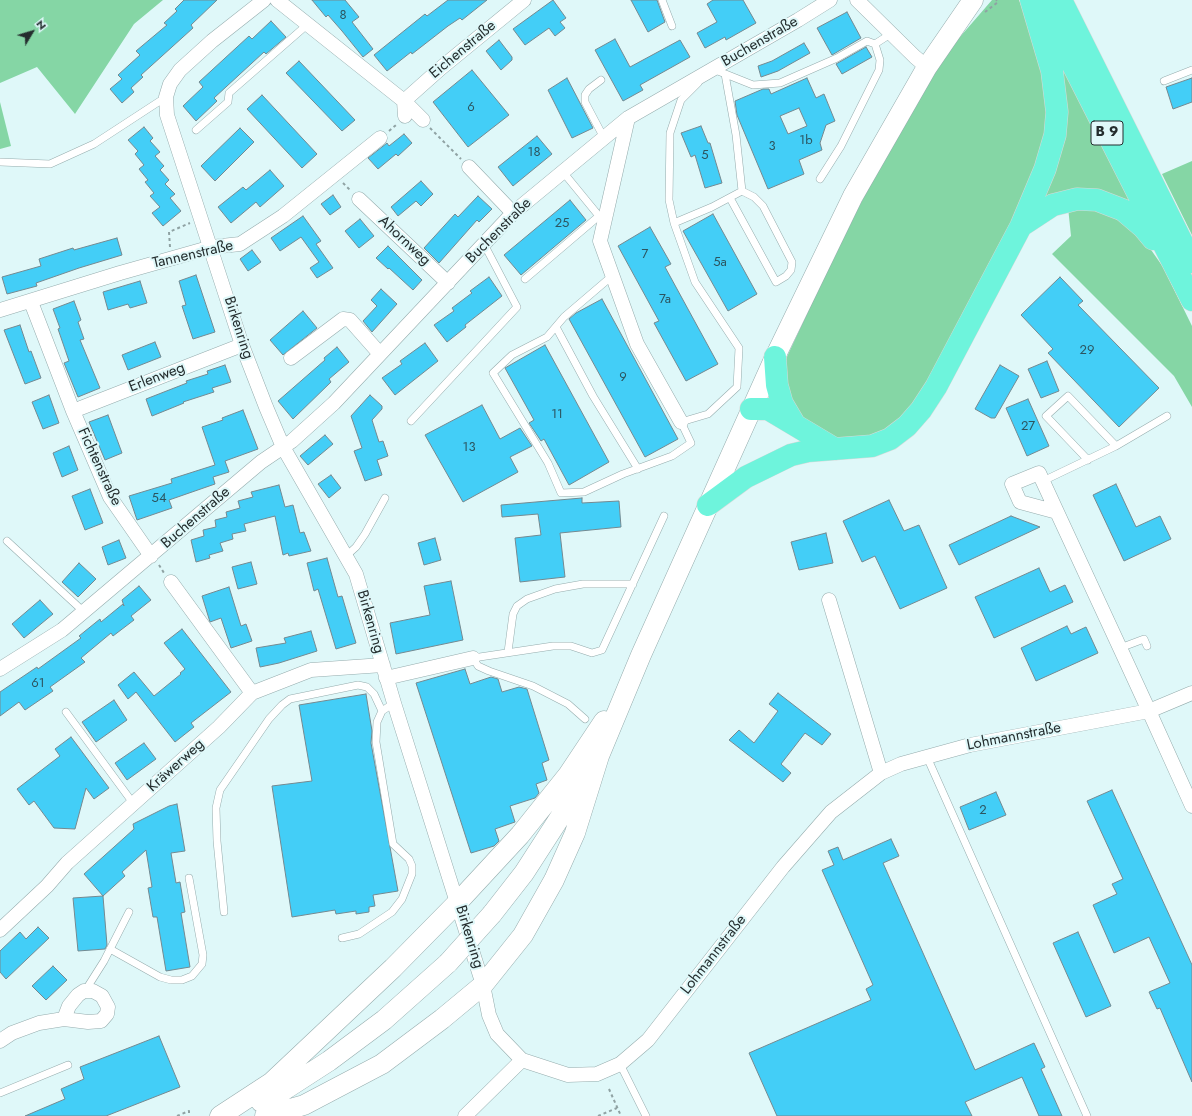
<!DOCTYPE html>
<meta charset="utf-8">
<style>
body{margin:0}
#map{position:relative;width:1192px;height:1116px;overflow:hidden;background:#dff8f9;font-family:Jost,sans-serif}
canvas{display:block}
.north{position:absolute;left:12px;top:12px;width:40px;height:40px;-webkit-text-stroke:3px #dff8f9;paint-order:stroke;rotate:52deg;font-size:11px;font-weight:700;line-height:16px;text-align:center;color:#242d2e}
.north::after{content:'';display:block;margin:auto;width:14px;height:18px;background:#242d2e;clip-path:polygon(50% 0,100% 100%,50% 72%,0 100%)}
</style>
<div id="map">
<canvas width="1192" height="1116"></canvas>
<div class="north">N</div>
</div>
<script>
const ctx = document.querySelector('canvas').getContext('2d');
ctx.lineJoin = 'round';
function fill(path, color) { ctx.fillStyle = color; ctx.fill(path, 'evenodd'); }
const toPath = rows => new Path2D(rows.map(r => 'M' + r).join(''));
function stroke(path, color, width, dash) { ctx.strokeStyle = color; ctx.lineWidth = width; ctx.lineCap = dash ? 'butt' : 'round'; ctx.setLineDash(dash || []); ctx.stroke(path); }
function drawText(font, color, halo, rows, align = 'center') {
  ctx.font = font + ' Jost,sans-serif'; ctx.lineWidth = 4; ctx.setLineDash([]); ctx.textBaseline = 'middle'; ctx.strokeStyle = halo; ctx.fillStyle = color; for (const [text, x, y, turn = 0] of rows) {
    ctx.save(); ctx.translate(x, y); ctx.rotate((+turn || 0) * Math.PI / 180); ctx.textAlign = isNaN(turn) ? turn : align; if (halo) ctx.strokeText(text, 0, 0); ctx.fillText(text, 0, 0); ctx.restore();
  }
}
const green = toPath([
 [0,0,163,0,134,24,75,114,37,67,0,83],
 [992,0,1019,0,1034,38,1050,113,1039,171,912,411,880,434,847,439,831,437,796,413,787,398,786,359,831,262,876,173,919,97,953,45],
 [1050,40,1138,211,1125,205,1036,210,1050,171],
 [0,102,11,146,0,149],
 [1192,161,1192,235,1162,174],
 [1095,206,1140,234,1163,267,1192,326,1192,407,1174,376,1052,254,1071,236,1068,207]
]);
const building = toPath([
 [184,0,217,0,191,25,193,28,141,75,143,77,131,88,134,92,122,103,110,89,122,79,118,75,140,55,136,51,167,25,164,23,177,11,175,9,184,0],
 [312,0,345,0,359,17,352,22,373,49,363,57,342,31,328,15,326,17,312,0],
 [448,0,487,0,462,20,460,18,448,26,412,54,411,52,387,71,374,55,425,14,427,16,448,0],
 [553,0,566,18,560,22,565,28,555,36,549,28,525,45,513,29,553,0],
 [631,0,657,0,665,22,648,32,631,0],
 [713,0,743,0,756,23,726,40,725,37,705,48,697,33,717,22,707,4,713,0],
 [847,12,861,38,832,55,817,28,847,12],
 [271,21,286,37,266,54,264,52,214,98,217,101,196,121,183,106,203,87,199,82,249,36,252,39,271,21],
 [615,39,630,67,680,40,690,57,640,85,643,90,623,101,595,50,615,39],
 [499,40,512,57,512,60,501,70,486,51,499,40],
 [804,43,810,53,778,71,761,77,758,66,772,61,804,43],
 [866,47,872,57,842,74,836,64,866,47],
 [299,61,355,120,342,131,286,73,299,61],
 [472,70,509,115,468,147,433,102,472,70],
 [567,78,593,128,572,138,548,90,567,78],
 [807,78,816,98,824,94,835,121,826,125,820,143,822,150,799,160,804,174,768,189,737,115,735,101,763,89,769,89,771,94,807,78],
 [799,108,807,126,788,134,780,116,799,108],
 [1192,78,1192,102,1173,109,1166,87,1192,78],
 [262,95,317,154,302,168,247,109,262,95],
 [701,126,708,143,710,143,722,183,705,188,695,155,691,157,681,133,701,126],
 [144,127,153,138,150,141,160,152,155,156,164,166,160,170,169,180,165,184,175,194,170,198,181,211,163,226,152,213,160,207,150,196,154,193,145,182,148,180,139,169,144,165,135,154,138,151,128,140,144,127],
 [240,128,254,142,215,181,201,166,240,128],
 [404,134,412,143,398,156,396,154,378,169,368,158,387,143,389,146,404,134],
 [537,136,552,154,513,186,498,167,537,136],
 [270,170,284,186,260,207,256,202,231,223,218,207,243,187,246,190,270,170],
 [421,181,433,194,421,206,416,201,398,216,391,207,421,181],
 [333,195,341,207,330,215,321,204,333,195],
 [478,196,492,209,479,222,477,220,439,263,424,248,455,214,458,217,478,196],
 [570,200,586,220,521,275,504,255,570,200],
 [713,214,757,294,728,311,683,231,713,214],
 [303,216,321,241,316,244,333,268,317,278,310,268,319,262,301,237,280,251,271,238,303,216],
 [360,219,374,236,359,248,345,231,360,219],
 [650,227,671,264,665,267,718,364,686,381,654,323,659,321,618,246,650,227],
 [117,238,122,255,79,268,36,283,37,286,7,294,2,277,41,266,39,259,73,248,74,250,117,238],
 [388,246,422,280,413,290,389,268,388,269,376,258,388,246],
 [252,250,261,262,248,271,240,259,252,250],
 [196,275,215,332,193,339,182,306,186,305,179,281,196,275],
 [489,277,502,296,465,325,466,327,447,342,434,325,454,311,452,308,472,293,470,291,489,277],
 [1060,277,1083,301,1078,305,1159,388,1119,427,1048,353,1053,349,1021,315,1060,277],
 [140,281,147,303,130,308,128,304,108,310,103,292,140,281],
 [381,289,397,304,372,332,363,321,377,306,371,300,381,289],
 [602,299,678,439,645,457,569,319,576,313,602,299],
 [74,301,81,320,78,322,84,339,80,340,100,388,78,397,64,363,69,361,58,329,60,328,53,309,74,301],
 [303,311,317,328,283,355,270,340,303,311],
 [20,325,29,352,31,351,41,378,25,384,4,330,20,325],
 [155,342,161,357,128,370,122,355,155,342],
 [425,343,438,361,395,395,382,378,402,364,400,361,425,343],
 [545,345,609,462,569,485,544,439,541,441,529,423,534,420,505,368,545,345],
 [337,347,349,362,329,379,331,382,293,419,278,401,325,360,324,358,337,347],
 [1047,361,1059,391,1041,398,1028,369,1047,361],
 [225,365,231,382,212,388,214,392,183,402,184,403,152,416,146,399,187,383,186,381,208,374,207,371,225,365],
 [1000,365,1019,376,995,418,991,418,975,409,1000,365],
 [49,395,59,423,43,429,32,402,49,395],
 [370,395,382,406,382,409,372,420,379,442,383,441,388,456,377,460,382,475,365,481,354,451,362,448,351,416,370,395],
 [1028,399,1049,446,1027,456,1006,408,1028,399],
 [482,405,500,439,520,428,532,446,510,457,518,472,463,502,425,435,482,405],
 [243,410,258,449,225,461,229,472,213,477,215,484,169,500,172,508,137,520,129,496,172,483,171,479,215,465,202,427,223,420,222,418,243,410],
 [108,415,122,453,105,460,89,422,108,415],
 [325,435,333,444,308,465,300,456,325,435],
 [69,446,78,470,62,477,53,453,69,446],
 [331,475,341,488,329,498,318,484,331,475],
 [1116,484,1136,527,1160,516,1171,539,1124,561,1093,495,1116,484],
 [279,485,285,507,293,505,300,533,304,532,311,551,289,556,288,553,283,555,275,516,244,524,246,531,232,534,233,539,220,543,223,551,209,555,210,558,196,562,191,540,204,536,203,530,216,527,215,520,227,517,226,512,240,508,238,501,253,497,251,492,279,485],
 [90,489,103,523,85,530,72,496,90,489],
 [582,498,582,503,619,501,621,527,560,533,565,577,520,582,515,538,541,535,538,514,502,517,501,505,582,498],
 [889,500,904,531,919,525,947,588,900,609,875,556,862,562,843,521,889,500],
 [1011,516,1040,527,959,565,949,545,1011,516],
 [826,533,833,563,799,570,791,542,826,533],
 [435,538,441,560,424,565,418,543,435,538],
 [119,540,126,558,108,565,102,547,119,540],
 [327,558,338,597,342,596,356,643,336,649,318,589,314,591,307,563,327,558],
 [251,562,257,584,238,589,232,567,251,562],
 [79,563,96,579,78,597,62,582,79,563],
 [1039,568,1050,592,1065,585,1073,602,994,638,975,597,1039,568],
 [451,581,463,640,396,654,390,623,430,615,424,586,451,581],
 [139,586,151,600,131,616,134,620,113,636,111,633,81,658,85,662,50,687,53,691,25,710,19,702,0,716,0,692,37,667,38,669,81,638,79,636,100,619,101,622,123,604,124,606,122,600,139,586],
 [229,587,241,626,246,624,252,641,231,648,221,618,210,622,202,596,229,587],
 [40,600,53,614,24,638,12,624,40,600],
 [1067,626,1071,634,1086,627,1098,653,1036,681,1021,648,1067,626],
 [182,629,231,692,191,723,194,727,175,742,136,692,128,699,118,685,134,672,154,696,181,674,180,673,185,669,164,643,182,629],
 [311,631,317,651,279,663,260,667,256,648,286,643,284,638,311,631],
 [465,669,470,684,491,677,498,679,502,692,519,687,527,689,549,760,542,763,547,780,536,784,539,793,535,798,510,806,515,822,495,829,499,841,494,846,471,853,416,683,465,669],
 [778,693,831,734,822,745,805,733,781,764,791,773,783,782,729,740,739,730,754,743,778,711,769,704,778,693],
 [366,694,372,731,371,743,398,891,373,895,375,906,369,907,369,912,356,914,356,911,336,914,335,910,292,917,272,786,312,781,299,705,366,694],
 [114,700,127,720,96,742,82,722,114,700],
 [71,737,109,788,94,799,86,788,75,829,54,828,34,801,29,805,17,789,60,756,55,749,71,737],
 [144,743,156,759,127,780,115,763,144,743],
 [1112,790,1192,965,1192,1082,1160,1008,1157,1009,1149,992,1170,983,1149,937,1114,953,1093,905,1117,894,1112,884,1123,879,1087,801,1112,790],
 [996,792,1006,815,969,830,960,807,996,792],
 [177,804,185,851,171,853,176,883,180,882,185,912,181,913,190,967,166,971,157,917,153,917,148,888,152,887,146,850,122,872,125,876,103,896,84,874,134,829,133,824,169,806,177,804],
 [891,839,899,856,883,863,975,1070,1034,1043,1045,1067,1041,1069,1062,1116,1039,1116,1022,1077,965,1102,972,1116,777,1116,749,1053,871,1000,866,989,873,985,822,870,834,865,828,851,838,847,843,860,891,839],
 [103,896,107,945,105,949,78,951,73,898,103,896],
 [38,927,49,938,6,979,0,972,0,951,20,932,26,939,38,927],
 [1078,932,1111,1006,1086,1017,1053,943,1078,932],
 [53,966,67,980,46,1000,32,986,53,966],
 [159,1036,180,1087,106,1116,25,1116,65,1099,61,1089,84,1079,80,1067,159,1036]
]);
const path = toPath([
 [985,12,998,2,996,0],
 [430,128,461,159],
 [389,131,396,125],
 [343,183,350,190],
 [170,247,169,232,190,223],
 [159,565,164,573],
 [609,1089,621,1116],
 [177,1116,189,1111,189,1116],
 [598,1116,617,1108]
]);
const service = toPath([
 [662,0,672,26],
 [713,69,753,85,780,83,837,58,867,41,875,44,892,33],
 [601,80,589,89,585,95,585,102,604,138],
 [1164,81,1192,70],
 [698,83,681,100,670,133,669,200,674,223,712,207,742,191,736,135,725,74],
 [196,130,228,102,229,93,308,24],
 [0,162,50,164,94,144,166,97],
 [820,179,841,146,879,70,880,60,875,44],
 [730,198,776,282,786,276,791,270,792,262,763,206,754,197,742,191],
 [612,276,564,317,547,337,512,355,493,373,548,463,561,493,584,492,623,474,672,456,691,443,681,422,708,414,737,387,739,348,695,282,674,223],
 [525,279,599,216,563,172],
 [556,327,593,396,638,469],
 [411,421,517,307,484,244],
 [1088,460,1046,416,1068,396,1116,446],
 [1043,481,1116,446,1167,416],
 [7,541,84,612],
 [346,556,356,547,365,534,385,498],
 [1120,648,1144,639,1147,646],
 [508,652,513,614,517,606,527,599,555,589,583,584,633,584],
 [66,712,133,803],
 [585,719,568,704,533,686,489,671,478,666,473,658,553,646,571,646,592,653,602,650,664,516],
 [927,757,1087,1116],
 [224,912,217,841,216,808,220,790,269,719,282,705,290,699,358,685,367,687,374,694,382,711],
 [342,938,359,934,392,912,402,899,412,874,412,866,409,859,393,844,376,742,377,722,382,711,394,703],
 [110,949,160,977,171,980,182,980,192,976,202,964,203,955,189,878],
 [85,991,104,961,129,912],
 [620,1064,646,1116],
 [0,1093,68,1065]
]);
const minor = toPath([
 [264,0,212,41,180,70,170,84,166,97,167,115,242,345,266,407,283,447,356,574,394,703,483,985,489,1015,497,1034,522,1060,568,1075,597,1074,620,1064,648,1040,783,867,831,812,881,773,901,764,970,745,1149,711,1192,693],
 [277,0,404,101,423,120],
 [857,0,915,57,927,67],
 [405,116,404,101,441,68,524,0],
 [628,118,600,241,637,344,681,422],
 [469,167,513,213],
 [359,199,448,283],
 [31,302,73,411,110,497,151,556],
 [0,310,120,273,212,247,240,244,283,216,380,138],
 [291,358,343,319,350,320,380,354],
 [73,411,242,345],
 [1057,512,1020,502,1012,484,1039,473,1057,512,1120,648,1149,711,1192,806],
 [171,582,252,693],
 [829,600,881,773],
 [0,669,62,630,261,462,292,441,334,403,513,213,628,118,798,20,830,0],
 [386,678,473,658],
 [0,930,47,886,67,863,219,727,252,693,311,670,383,665],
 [0,1041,12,1033,39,1023,64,1019,88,1022,101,1021,107,1014,108,1007,102,996,93,991,84,991,78,995,69,1006,64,1019],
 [465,1116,522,1060]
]);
const secondary = toPath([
 [492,914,524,873,586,777],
 [261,1102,278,1094,329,1061,384,1020,448,963],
 [220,1116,272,1082,393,968,458,902,520,835,568,775,604,721],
 [265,1116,304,1105,382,1064,442,1019,483,985,523,935,554,880,575,833,599,756,641,655,775,357,853,196,927,67,973,0]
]);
const trunk = toPath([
 [1061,0,1192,262],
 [1043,6,1192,300],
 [1021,226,1053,205,1077,199,1097,200,1123,210,1143,227,1153,239],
 [775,357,777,385,782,403,795,425],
 [751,409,768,409,835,449],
 [708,505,746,477,791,455,808,451,872,446,890,439,907,426,921,410,936,387,1021,226,1045,169,1055,135,1057,112,1052,71,1031,0]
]);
const secondaryBridge = toPath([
 [448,963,492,914]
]);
const numberNames = [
 ["8",343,16],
 ["6",471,108],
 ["1b",806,141],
 ["3",772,147],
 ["18",534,153],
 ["5",705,156],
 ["25",562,224],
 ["7",645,255],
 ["5a",720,263],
 ["7a",665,300],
 ["29",1087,351],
 ["9",623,378],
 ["11",557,415],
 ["27",1028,427],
 ["13",469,448],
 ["54",159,499],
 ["61",38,684],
 ["2",983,811]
];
const shields = [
 [1107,133,32]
];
const shieldNames = [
 ["B 9",1107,133]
];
const streetNames = [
 ["Buchenstraße",760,42,-30],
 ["Eichenstraße",463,50,-40],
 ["Buchenstraße",499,231,-45],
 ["Ahornweg",404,241,43],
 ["Tannenstraße",193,255,-13],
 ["Birkenring",238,328,72],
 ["Erlenweg",157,378,-21],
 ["Fichtenstraße",99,467,65],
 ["Buchenstraße",196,518,-41],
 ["Birkenring",370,622,74],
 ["Lohmannstraße",1014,737,-11],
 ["Kräwerweg",176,766,-42],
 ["Birkenring",469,937,73],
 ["Lohmannstraße",714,955,-52]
];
fill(green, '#85d6a5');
fill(building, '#43cef7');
stroke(building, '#748990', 1);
stroke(service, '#95acad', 8);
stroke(minor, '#95acad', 15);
stroke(secondary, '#95acad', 21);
stroke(trunk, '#d8d9d9', 23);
stroke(path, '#8fa2a3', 2, [3, 3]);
stroke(service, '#fff', 7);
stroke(minor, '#fff', 14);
stroke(secondary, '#fff', 20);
stroke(trunk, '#6ef4dc', 22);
stroke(secondaryBridge, '#95acad', 21, []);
stroke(secondaryBridge, '#fff', 20);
drawText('13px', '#2c5560', null, numberNames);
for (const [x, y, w] of shields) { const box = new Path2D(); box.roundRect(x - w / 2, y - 12, w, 24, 3); ctx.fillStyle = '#dff8f9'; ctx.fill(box); stroke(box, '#242d2e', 1); }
drawText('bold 14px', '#242d2e', null, shieldNames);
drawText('15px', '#242d2e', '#dff8f9', streetNames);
</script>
